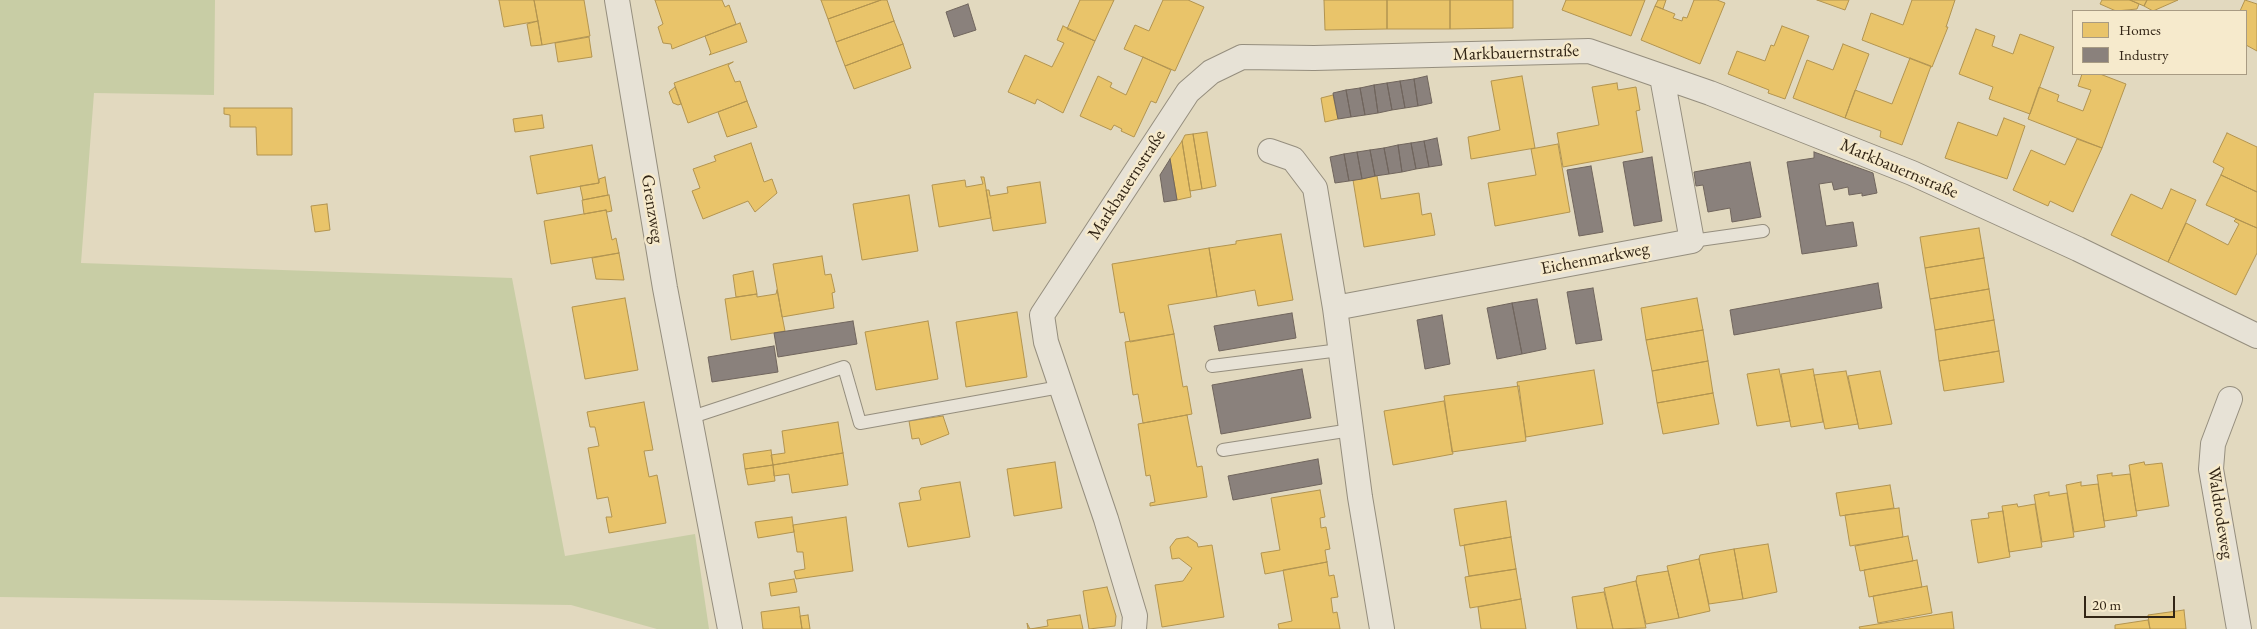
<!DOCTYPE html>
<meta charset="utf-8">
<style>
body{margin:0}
#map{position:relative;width:2257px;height:629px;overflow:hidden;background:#e2d9bf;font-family:"EB Garamond",serif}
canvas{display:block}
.legend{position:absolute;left:2072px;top:10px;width:175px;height:65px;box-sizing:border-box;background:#f6eacc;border:1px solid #a89b83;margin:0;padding:6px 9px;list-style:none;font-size:15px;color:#322515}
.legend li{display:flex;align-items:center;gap:10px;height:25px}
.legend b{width:25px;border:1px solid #a89b83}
.scale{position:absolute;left:2084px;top:596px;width:91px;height:22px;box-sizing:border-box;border:2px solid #322515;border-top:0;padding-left:6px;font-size:15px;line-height:18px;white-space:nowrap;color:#322515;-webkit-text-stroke:4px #f6eacc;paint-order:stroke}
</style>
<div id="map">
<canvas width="2257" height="629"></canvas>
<ul class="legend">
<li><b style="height:14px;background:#e9c46a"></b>Homes</li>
<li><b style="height:14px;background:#8a817c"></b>Industry</li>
</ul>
<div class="scale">20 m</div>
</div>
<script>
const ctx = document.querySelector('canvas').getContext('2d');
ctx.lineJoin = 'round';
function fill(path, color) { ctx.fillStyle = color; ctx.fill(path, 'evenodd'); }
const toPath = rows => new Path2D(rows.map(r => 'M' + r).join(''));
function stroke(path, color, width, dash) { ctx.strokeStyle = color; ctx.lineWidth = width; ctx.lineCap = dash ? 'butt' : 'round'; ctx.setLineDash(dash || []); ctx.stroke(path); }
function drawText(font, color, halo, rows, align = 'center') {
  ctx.font = font + ' "EB Garamond",serif'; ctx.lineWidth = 5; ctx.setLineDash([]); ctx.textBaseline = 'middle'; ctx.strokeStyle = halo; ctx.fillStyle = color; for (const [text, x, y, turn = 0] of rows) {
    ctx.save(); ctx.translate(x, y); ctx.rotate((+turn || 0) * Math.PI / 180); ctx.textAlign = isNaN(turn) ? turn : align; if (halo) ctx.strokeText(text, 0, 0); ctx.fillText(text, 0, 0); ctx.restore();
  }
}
const green = toPath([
 [0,0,215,0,214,95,94,93,81,263,512,278,565,556,695,534,709,629,657,629,571,605,0,597]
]);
const homes = toPath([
 [499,0,534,0,538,21,504,27,499,0],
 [534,0,584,0,590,36,542,45,534,0],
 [655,0,722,0,725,7,729,5,736,24,672,49,671,44,663,43,658,27,663,24,655,0],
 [821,0,881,0,828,19,821,0],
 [881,0,887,0,894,21,836,42,828,19,881,0],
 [1080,0,1114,0,1095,41,1067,29,1080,0],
 [1163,0,1188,0,1204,7,1175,71,1124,49,1135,25,1149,31,1163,0],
 [1324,0,1387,0,1387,29,1325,30,1324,0],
 [1387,0,1450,0,1450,29,1387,29,1387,0],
 [1450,0,1513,0,1513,28,1450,29,1450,0],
 [1566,0,1645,0,1631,36,1562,10,1566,0],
 [1658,0,1666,0,1663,9,1655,6,1658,0],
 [1694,0,1717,0,1725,3,1700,64,1641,40,1655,6,1675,14,1673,18,1682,21,1683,17,1687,18,1694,0],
 [1817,0,1849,0,1845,10,1817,0],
 [1912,0,1955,0,1946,27,1948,27,1932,67,1862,40,1871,13,1903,25,1912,0],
 [2102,0,2130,0,2139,4,2137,9,2116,11,2100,4,2102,0],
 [2130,0,2147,0,2144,6,2130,0],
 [2147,0,2178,0,2153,11,2144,6,2147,0],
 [2245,0,2257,4,2257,51,2246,45,2246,11,2240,11,2245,0],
 [538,21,542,45,531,46,527,24,538,21],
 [894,21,903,44,845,66,836,42,894,21],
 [740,23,747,42,709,55,711,53,705,36,740,23],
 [1063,26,1095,41,1063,113,1037,99,1035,104,1008,92,1025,55,1052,67,1064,43,1057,40,1063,26],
 [1782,26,1809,36,1785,99,1768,93,1769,90,1728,74,1737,51,1765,61,1771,45,1774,46,1782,26],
 [1976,29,1995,36,1992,46,2013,54,2020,34,2054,47,2030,114,1989,99,1993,87,1959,74,1976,29],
 [589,37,592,57,558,62,555,43,589,37],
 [903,44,911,68,854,89,845,66,903,44],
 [1843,44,1869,54,1845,118,1793,98,1807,60,1833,70,1843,44],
 [1143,57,1171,70,1156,103,1151,101,1134,137,1121,131,1122,129,1114,125,1111,130,1080,116,1098,76,1112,83,1110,87,1126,95,1143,57],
 [1910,58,1931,66,1902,145,1880,137,1881,131,1845,118,1855,90,1892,104,1910,58],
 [733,62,728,65,735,82,740,81,747,101,688,123,674,83,733,62],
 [2082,74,2100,74,2126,84,2102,148,2028,119,2039,87,2059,95,2057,101,2083,111,2091,90,2078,86,2082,74],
 [1522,76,1535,148,1471,159,1468,137,1500,130,1491,81,1522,76],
 [1617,83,1618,90,1636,87,1640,110,1636,111,1643,152,1563,167,1557,133,1599,125,1592,87,1617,83],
 [675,87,681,104,678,105,673,103,669,92,675,87],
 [1333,95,1338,119,1325,122,1321,98,1333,95],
 [747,101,757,127,727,137,718,112,747,101],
 [224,108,292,108,292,155,257,155,256,127,230,127,230,115,224,114,224,108],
 [542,115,544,128,515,132,513,119,542,115],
 [2004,118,2025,126,2007,179,1945,158,1958,122,1997,136,2004,118],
 [1207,132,1216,186,1202,189,1193,134,1207,132],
 [2227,133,2257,147,2257,192,2221,175,2224,168,2213,162,2227,133],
 [1193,134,1202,189,1190,191,1182,141,1185,135,1193,134],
 [2077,139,2102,148,2073,212,2050,201,2048,206,2013,190,2031,150,2065,165,2077,139],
 [1182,141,1191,197,1177,200,1170,159,1182,141],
 [751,143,764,182,772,179,777,193,755,212,748,201,703,219,692,191,700,188,693,169,716,161,714,156,751,143],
 [1558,144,1570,212,1495,226,1488,183,1536,175,1531,149,1558,144],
 [592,145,599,183,537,194,530,156,592,145],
 [2221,175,2257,192,2257,228,2206,205,2221,175],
 [1377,176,1381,199,1419,193,1422,215,1431,213,1435,235,1364,247,1353,180,1377,176],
 [605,177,608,195,583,200,580,186,599,183,599,179,605,177],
 [981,177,984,177,991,218,939,227,932,185,965,180,966,187,983,184,981,177],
 [1040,182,1046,223,993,231,986,190,989,190,990,196,1008,193,1007,187,1040,182],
 [2171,189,2196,200,2168,262,2111,235,2131,194,2162,209,2171,189],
 [609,195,612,211,607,212,606,210,584,214,582,200,609,195],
 [909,195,918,251,862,260,853,204,909,195],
 [327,204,330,230,315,232,311,206,327,204],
 [606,210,612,240,616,238,619,253,551,264,544,221,606,210],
 [2236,219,2257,228,2257,253,2236,295,2168,262,2186,223,2228,245,2239,224,2234,221,2236,219],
 [1979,228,1984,258,1925,268,1920,237,1979,228],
 [1281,234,1293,300,1258,306,1255,290,1217,297,1209,248,1236,244,1236,241,1281,234],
 [1209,248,1217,297,1168,305,1174,334,1130,342,1124,312,1120,313,1112,264,1209,248],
 [619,253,624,280,596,279,592,258,619,253],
 [822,256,825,275,831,274,835,292,832,293,834,308,782,317,773,264,822,256],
 [1984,258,1989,289,1930,299,1925,268,1984,258],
 [753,271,757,294,736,297,733,275,753,271],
 [1989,289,1994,320,1935,330,1930,299,1989,289],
 [777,290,785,331,731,340,725,299,757,294,757,297,776,294,777,290],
 [625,298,638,370,585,379,572,307,625,298],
 [1697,298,1703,330,1646,340,1641,308,1697,298],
 [1017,312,1027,377,966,387,956,322,1017,312],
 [1994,320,1999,351,1939,361,1935,330,1994,320],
 [928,321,938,379,876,390,865,332,928,321],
 [1703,330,1708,361,1652,371,1646,340,1703,330],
 [1174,334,1183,387,1187,386,1192,414,1143,423,1138,394,1133,395,1125,342,1174,334],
 [1999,351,2004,382,1944,391,1939,361,1999,351],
 [1708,361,1713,393,1657,403,1652,371,1708,361],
 [1779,369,1790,421,1757,426,1747,374,1779,369],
 [1813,369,1823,422,1791,427,1781,374,1813,369],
 [1594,370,1603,424,1526,437,1517,382,1594,370],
 [1846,371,1858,424,1825,429,1814,375,1846,371],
 [1880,371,1892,424,1859,429,1848,376,1880,371],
 [1519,386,1526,441,1452,452,1444,396,1519,386],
 [1713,393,1719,424,1663,434,1657,403,1713,393],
 [1444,401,1453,454,1393,465,1384,411,1444,401],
 [644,402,653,450,644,451,649,477,657,475,666,523,609,533,606,517,612,517,608,497,597,499,588,448,599,446,595,427,590,427,587,412,644,402],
 [1187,415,1197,467,1202,466,1207,497,1150,506,1150,503,1155,502,1150,475,1146,476,1138,424,1187,415],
 [943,416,949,434,921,445,919,438,912,439,909,421,943,416],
 [838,422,843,453,773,465,771,455,785,453,782,431,838,422],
 [771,450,773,465,745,469,743,454,771,450],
 [843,453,848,485,792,493,789,474,774,476,773,465,843,453],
 [1055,462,1062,508,1014,516,1007,469,1055,462],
 [2144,462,2145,465,2162,463,2169,506,2136,511,2129,465,2144,462],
 [773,465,775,481,748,485,745,469,773,465],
 [2112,473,2112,476,2130,474,2137,516,2104,521,2097,475,2112,473],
 [960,482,970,537,908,547,899,503,921,500,919,491,921,488,960,482],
 [2081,482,2081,486,2098,484,2105,527,2074,532,2066,485,2081,482],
 [1890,485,1894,508,1840,516,1836,493,1890,485],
 [1320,490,1325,517,1320,518,1321,528,1326,527,1330,549,1325,550,1327,562,1265,574,1261,553,1280,550,1271,498,1320,490],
 [2049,492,2049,496,2067,493,2074,537,2042,542,2034,495,2049,492],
 [1506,501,1511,537,1460,546,1454,509,1506,501],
 [2017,504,2018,507,2035,504,2042,547,2009,552,2002,506,2017,504],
 [1899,508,1903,537,1850,546,1845,515,1899,508],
 [2003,511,2010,557,1978,563,1971,520,1989,518,1988,513,2003,511],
 [792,517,794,532,758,538,755,522,792,517],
 [846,517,853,571,796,579,794,571,805,569,803,552,797,552,793,525,846,517],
 [1908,536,1913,561,1860,571,1855,546,1908,536],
 [1188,537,1197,543,1198,547,1212,545,1224,617,1162,627,1155,585,1183,581,1192,568,1179,558,1172,559,1170,547,1176,539,1188,537],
 [1511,537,1516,569,1469,576,1464,545,1511,537],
 [1768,544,1777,592,1743,599,1734,549,1768,544],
 [1734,549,1743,599,1709,604,1699,559,1700,555,1734,549],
 [1699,559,1710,611,1679,618,1667,566,1699,559],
 [1917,560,1922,587,1869,597,1864,570,1917,560],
 [1327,562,1329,576,1334,575,1338,597,1331,598,1333,613,1337,612,1340,629,1279,629,1278,624,1292,621,1283,570,1327,562],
 [1516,569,1521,599,1470,608,1465,577,1516,569],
 [1668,571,1679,618,1646,624,1636,581,1637,576,1668,571],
 [794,579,797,592,771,596,769,583,794,579],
 [1636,581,1646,628,1613,629,1604,588,1636,581],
 [1927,586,1932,613,1878,623,1873,596,1927,586],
 [1107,587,1116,616,1115,626,1089,629,1083,591,1107,587],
 [1604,592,1613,629,1577,629,1572,597,1604,592],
 [1521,599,1526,629,1481,629,1478,607,1521,599],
 [799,607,802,629,763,629,761,612,799,607],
 [2184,610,2186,629,2150,629,2148,615,2184,610],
 [1952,612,1954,629,1860,629,1859,627,1952,612],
 [808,615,810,629,802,629,800,616,808,615],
 [1080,615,1083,629,1028,629,1027,623,1030,629,1048,626,1047,620,1080,615],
 [2148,620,2150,629,2115,629,2115,625,2148,620]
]);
const industry = toPath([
 [968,4,976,30,954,37,946,12,968,4],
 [1427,76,1432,103,1418,106,1414,79,1427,76],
 [1414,79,1418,106,1405,108,1400,81,1414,79],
 [1400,81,1405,108,1392,110,1387,83,1400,81],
 [1387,83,1392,110,1378,113,1374,85,1387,83],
 [1374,85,1378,113,1365,115,1360,88,1374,85],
 [1360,88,1365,115,1351,117,1346,90,1360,88],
 [1346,90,1351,117,1338,119,1333,93,1346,90],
 [1437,138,1442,165,1429,167,1424,141,1437,138],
 [1424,141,1429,167,1416,169,1411,143,1424,141],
 [1411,143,1416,169,1402,172,1398,145,1411,143],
 [1398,145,1402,172,1389,174,1384,148,1398,145],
 [1384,148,1389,174,1375,176,1370,150,1384,148],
 [1370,150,1375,176,1362,179,1357,152,1370,150],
 [1357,152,1362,179,1349,181,1344,154,1357,152],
 [1814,152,1873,173,1877,193,1862,196,1862,193,1849,195,1848,187,1834,190,1832,182,1819,184,1826,226,1853,222,1857,246,1802,254,1787,162,1814,158,1814,152],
 [1344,154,1349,181,1335,183,1330,157,1344,154],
 [1652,157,1662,221,1634,226,1623,162,1652,157],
 [1170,159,1177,200,1164,202,1160,175,1170,159],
 [1750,162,1761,217,1732,222,1730,208,1708,212,1703,185,1696,186,1694,172,1750,162],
 [1591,166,1603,232,1579,236,1567,170,1591,166],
 [1878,283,1882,308,1734,335,1730,310,1878,283],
 [1593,288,1602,340,1576,344,1567,292,1593,288],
 [1537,299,1546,349,1522,354,1512,303,1537,299],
 [1512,303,1522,354,1497,359,1487,308,1512,303],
 [1292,313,1296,338,1219,351,1214,326,1292,313],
 [1442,315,1450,364,1425,369,1417,320,1442,315],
 [853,321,857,344,778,357,774,333,853,321],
 [774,346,778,372,712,382,708,357,774,346],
 [1302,369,1311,418,1221,434,1212,385,1302,369],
 [1318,459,1322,484,1233,500,1228,476,1318,459]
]);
const lane = toPath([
 [1692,241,1763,231],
 [1212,366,1340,350],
 [689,418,844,367,860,423,1060,387],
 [1223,450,1351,430]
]);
const street = toPath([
 [617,0,665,288,730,629],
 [1270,151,1293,159,1315,188,1335,308],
 [2230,399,2213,444,2211,469,2239,629],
 [1134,629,1135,616,1106,519,1046,342,1042,315,1188,92,1211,72,1242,57,1314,58,1589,51,1710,93,1912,173,2078,249,2257,336],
 [1382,629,1360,497,1335,308,1692,241,1662,77]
]);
const streetNames = [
 ["Markbauernstraße",1516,53,-2],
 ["Markbauernstraße",1899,169,23],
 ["Markbauernstraße",1127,185,-57],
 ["Grenzweg",652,209,81],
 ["Eichenmarkweg",1595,259,-11],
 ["Waldrodeweg",2220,513,81]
];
fill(green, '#c8cda5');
fill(homes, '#e9c46a');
stroke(homes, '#b29450', 1);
fill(industry, '#8a817c');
stroke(industry, '#70655d', 1);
stroke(lane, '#958e7e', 14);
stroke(street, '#958e7e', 26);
stroke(lane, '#e7e2d6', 12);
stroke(street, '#e7e2d6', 24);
drawText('18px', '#322515', '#f6eacc', streetNames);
</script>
